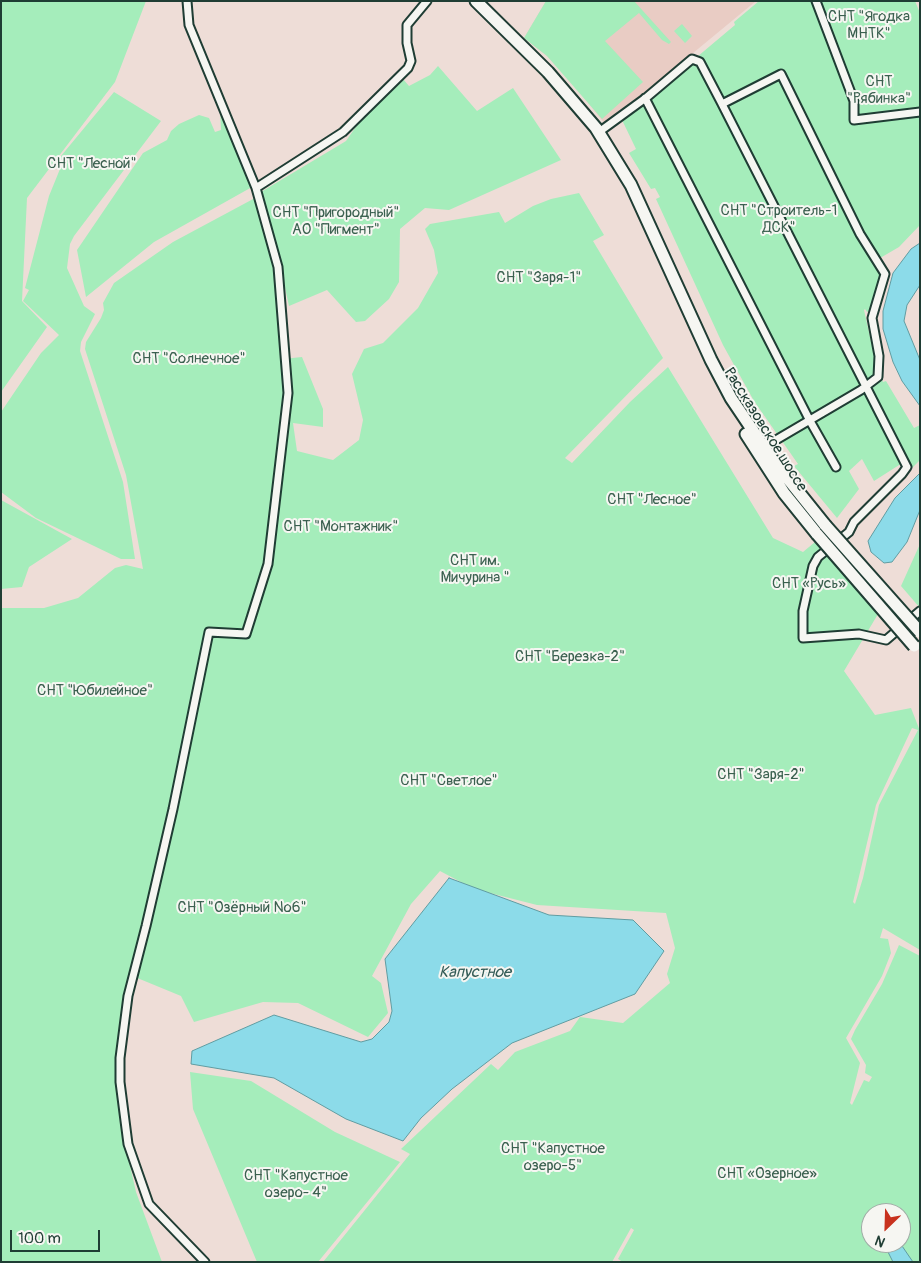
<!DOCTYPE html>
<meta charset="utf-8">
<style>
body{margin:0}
#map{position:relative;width:921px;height:1263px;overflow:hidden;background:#eeddd7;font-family:Pangolin,sans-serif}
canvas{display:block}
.frame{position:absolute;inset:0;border:2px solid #1f3d34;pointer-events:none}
.north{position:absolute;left:861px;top:1203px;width:50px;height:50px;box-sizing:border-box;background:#f6f6f2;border:1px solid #a0aca6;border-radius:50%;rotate:204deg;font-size:14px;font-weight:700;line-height:20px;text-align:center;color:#1f3d34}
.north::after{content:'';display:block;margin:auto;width:18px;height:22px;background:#c8321e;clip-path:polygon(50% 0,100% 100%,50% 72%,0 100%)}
.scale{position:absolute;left:10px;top:1230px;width:90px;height:22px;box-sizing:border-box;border:2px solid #1f3d34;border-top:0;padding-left:6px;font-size:15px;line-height:18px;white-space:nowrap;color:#1f3d34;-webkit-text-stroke:4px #f6f6f2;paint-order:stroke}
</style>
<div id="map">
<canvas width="921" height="1263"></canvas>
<div class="frame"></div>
<div class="north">N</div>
<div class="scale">100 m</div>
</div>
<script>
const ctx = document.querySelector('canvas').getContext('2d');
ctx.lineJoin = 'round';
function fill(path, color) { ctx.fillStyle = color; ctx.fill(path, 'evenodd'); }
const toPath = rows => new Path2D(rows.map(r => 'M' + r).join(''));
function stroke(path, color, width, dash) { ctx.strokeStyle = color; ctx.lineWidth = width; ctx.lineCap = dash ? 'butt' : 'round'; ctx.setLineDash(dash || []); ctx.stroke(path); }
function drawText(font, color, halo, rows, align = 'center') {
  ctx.font = font + ' Pangolin,sans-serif'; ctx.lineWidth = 4; ctx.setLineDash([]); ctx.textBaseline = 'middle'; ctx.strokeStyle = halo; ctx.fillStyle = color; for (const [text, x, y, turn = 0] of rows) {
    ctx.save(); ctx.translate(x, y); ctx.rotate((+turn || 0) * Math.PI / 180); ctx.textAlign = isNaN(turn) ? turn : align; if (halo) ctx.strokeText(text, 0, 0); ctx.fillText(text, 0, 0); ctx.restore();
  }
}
const built = toPath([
 [546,1,756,1,606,125,568,78,547,56,524,38]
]);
const green = toPath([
 [1,1,146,1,115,82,27,198,22,301,47,327,1,392],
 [546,1,634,1,671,42,669,44,662,40,639,13,605,41,643,82,602,119,547,56,524,38],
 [759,1,915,1,920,13,920,225,899,247,875,261,882,275,872,310,867,312,865,309,864,310,877,368,883,382,886,381,914,428,920,425,920,460,911,469,907,460,874,481,862,459,849,471,859,489,837,518,794,466,798,464,754,401,723,345,656,199,660,197,655,188,651,189,629,153,636,149,622,120,735,25,734,22],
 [682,24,692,36,685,43,674,31],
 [438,66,477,111,513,88,561,160,449,210,425,208,400,229,399,282,389,299,365,321,356,322,327,290,289,306,276,247,261,192,346,141,366,112,403,79,409,86,430,75],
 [114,92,161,121,74,236,70,244,67,268,84,306,95,314,81,342,80,351,123,482,135,559,121,559,36,518,1,492,1,412,41,353,59,335,23,301,29,290,25,288,49,196,60,169,61,156],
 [220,109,252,187,154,242,86,297,77,250,143,153,167,140,171,131,179,124,199,115,209,118,215,132,221,130],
 [579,193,604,235,593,241,663,358,565,458,572,463,630,402,668,367,773,538,803,552,815,542,878,614,844,671,875,715,911,708,920,731,920,950,883,928,880,938,888,939,891,953,882,976,846,1038,860,1063,850,1103,852,1105,864,1080,869,1082,872,1077,865,1073,866,1065,851,1039,855,1030,882,984,899,945,920,956,920,1262,623,1262,618,1259,634,1230,631,1228,612,1262,323,1262,410,1154,401,1149,491,1064,498,1070,515,1052,570,1031,580,1017,623,1023,670,983,667,974,675,948,666,913,537,905,474,889,440,871,411,904,372,976,381,983,388,1013,368,1037,298,1003,263,1002,194,1022,181,996,130,975,117,1066,122,1131,136,1192,162,1262,1,1262,1,608,44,608,78,598,115,568,126,565,143,569,126,475,85,349,86,342,101,318,104,310,103,303,114,283,173,242,255,198,270,251,280,311,283,359,302,357,323,409,323,427,293,423,297,451,333,460,359,440,363,420,352,374,364,349,383,343,418,308,438,273,434,250,425,229,430,224,499,212,505,223,533,206,551,199],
 [912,728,918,730,879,805,863,878,855,904,853,902,876,805],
 [871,1213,901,1213,901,1243,871,1243],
 [1,500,72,539,29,567,22,587,1,589],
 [920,544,920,608,901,586],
 [190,1072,251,1081,335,1132,400,1162,318,1262,257,1262,193,1109]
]);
const water = toPath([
 [920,243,920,285,907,305,904,321,920,360,920,406,902,381,893,362,883,329,883,311,893,273,911,249,920,243],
 [920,473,920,510,907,542,892,562,884,563,871,552,868,541,895,498,920,473],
 [449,878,549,915,633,920,664,951,635,994,512,1043,452,1089,421,1118,403,1141,346,1119,274,1078,191,1064,192,1051,274,1015,361,1042,372,1039,389,1022,392,1011,385,959,449,878],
 [887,1243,900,1243,913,1262,893,1262,886,1248,887,1243]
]);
const minor = toPath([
 [187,1,189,25,256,188,343,132,408,68,411,61,407,43,407,25,427,1],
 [816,1,854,101,854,120,920,112],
 [645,98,810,421,836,467],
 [722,104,907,467,902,474,854,522,849,532,818,557,813,566,803,611,803,638,859,634,886,640,920,611],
 [599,132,647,97,692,59,700,62,722,104,781,74,860,234,885,274,872,318,879,356,878,377,861,390,764,447],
 [205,1262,149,1204,128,1144,120,1082,120,1058,128,996,146,926,173,809,209,632,246,634,268,564,288,393,278,267,256,188]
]);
const primary = toPath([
 [476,1,548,72,596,128,631,185,711,360,731,398,772,459,825,525],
 [746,434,784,493,817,534]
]);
const primaryBridge = toPath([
 [825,525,920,632],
 [817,534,914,646]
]);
const parkNames = [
 ["СНТ \"Ягодка",869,17],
 ["МНТК\"",869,34],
 ["СНТ",879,82],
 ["\"Рябинка\"",879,99],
 ["СНТ \"Лесной\"",92,164],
 ["СНТ \"Строитель-1",779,211],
 ["ДСК\"",779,228],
 ["СНТ \"Пригородный\"",336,213],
 ["АО \"Пигмент\"",336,230],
 ["СНТ \"Заря-1\"",539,278],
 ["СНТ \"Солнечное\"",189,359],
 ["СНТ \"Лесное\"",652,500],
 ["СНТ \"Монтажник\"",341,527],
 ["СНТ им.",475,561],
 ["Мичурина \"",475,578],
 ["СНТ «Русь»",809,584],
 ["СНТ \"Березка-2\"",570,657],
 ["СНТ \"Юбилейное\"",95,691],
 ["СНТ \"Заря-2\"",761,775],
 ["СНТ \"Светлое\"",449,781],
 ["СНТ \"Озёрный №6\"",242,908],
 ["СНТ \"Капустное",553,1149],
 ["озеро-5\"",553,1166],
 ["СНТ «Озерное»",767,1174],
 ["СНТ \"Капустное",296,1176],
 ["озеро- 4\"",296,1193]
];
const streetNames = [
 ["Рассказовское шоссе",765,430,58]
];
const waterNames = [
 ["Капустное",475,973]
];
fill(built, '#e9ccc4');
fill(green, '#a5edbb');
fill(water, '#8cdbe9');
stroke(water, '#609ca1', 1);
stroke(minor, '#1f3d34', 11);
stroke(primary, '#1f3d34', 15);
stroke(minor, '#f6f6f2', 7);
stroke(primary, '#f6f6f2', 11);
stroke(primaryBridge, '#1f3d34', 15, []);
stroke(primaryBridge, '#f6f6f2', 11);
drawText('15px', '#3a604f', '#f6f6f2', parkNames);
drawText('15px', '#1f3d34', '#f6f6f2', streetNames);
drawText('italic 16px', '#355d58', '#f6f6f2', waterNames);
</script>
